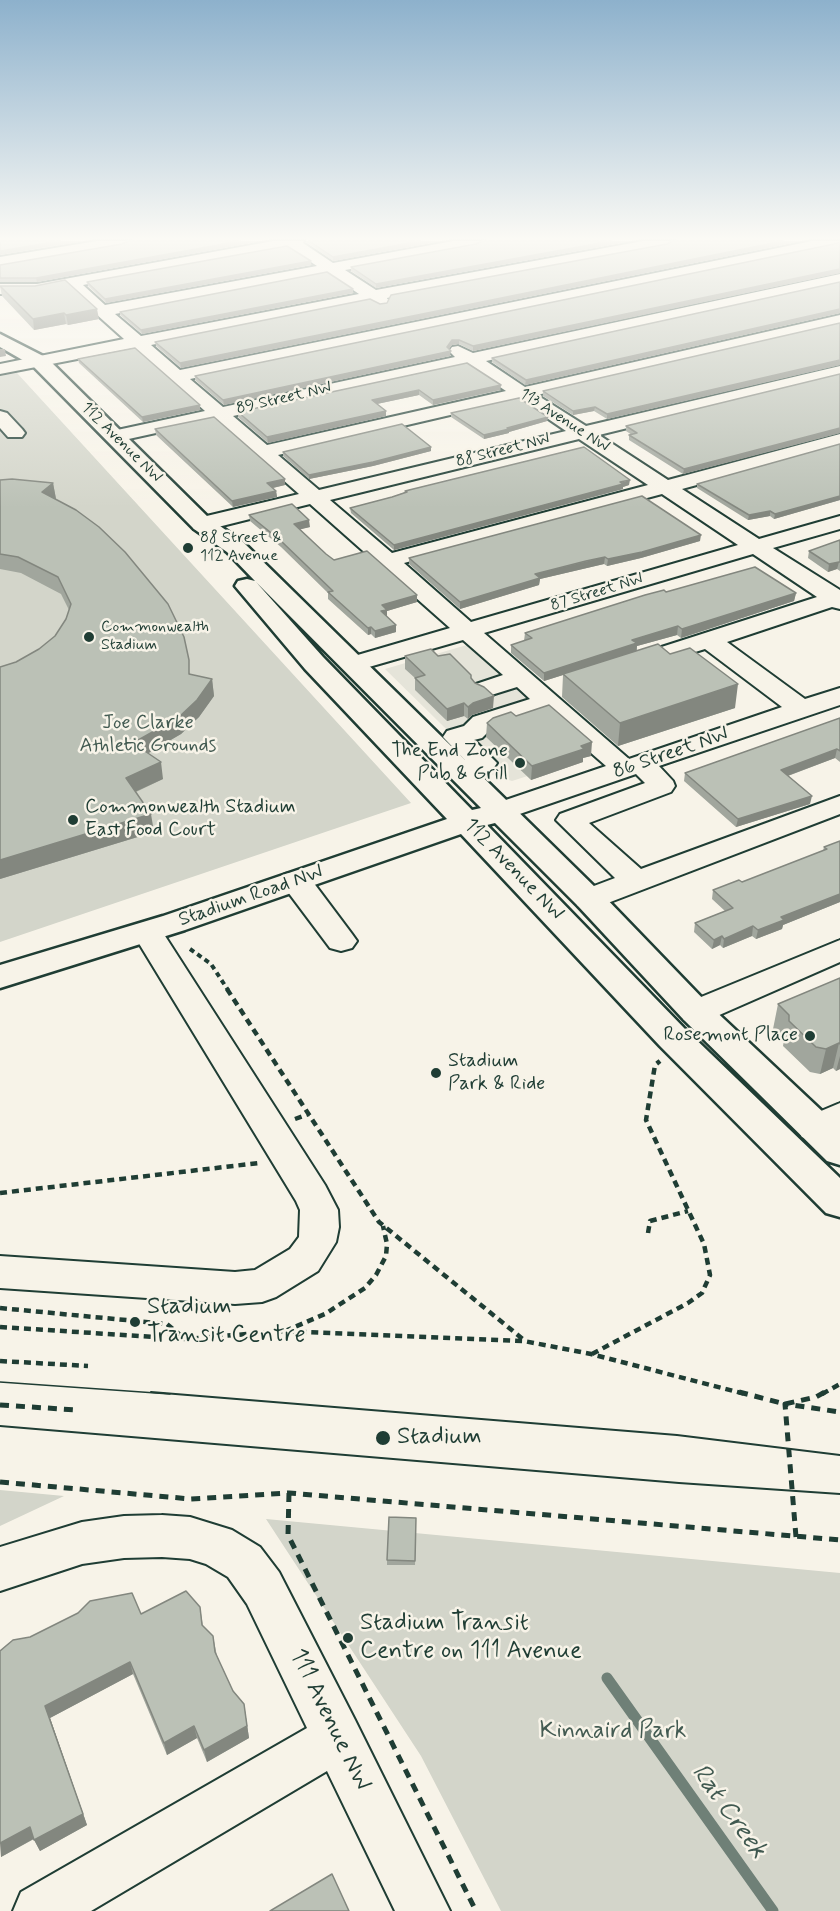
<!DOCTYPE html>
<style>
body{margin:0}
canvas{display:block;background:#f7f3e8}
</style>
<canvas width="840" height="1911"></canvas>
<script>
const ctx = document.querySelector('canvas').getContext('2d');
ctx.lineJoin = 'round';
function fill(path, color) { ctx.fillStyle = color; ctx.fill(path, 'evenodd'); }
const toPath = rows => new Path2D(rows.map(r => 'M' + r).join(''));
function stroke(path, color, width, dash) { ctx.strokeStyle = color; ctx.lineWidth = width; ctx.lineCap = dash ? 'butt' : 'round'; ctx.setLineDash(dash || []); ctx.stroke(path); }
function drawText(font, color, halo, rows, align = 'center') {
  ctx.font = font + ' Mynerve,sans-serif'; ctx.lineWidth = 5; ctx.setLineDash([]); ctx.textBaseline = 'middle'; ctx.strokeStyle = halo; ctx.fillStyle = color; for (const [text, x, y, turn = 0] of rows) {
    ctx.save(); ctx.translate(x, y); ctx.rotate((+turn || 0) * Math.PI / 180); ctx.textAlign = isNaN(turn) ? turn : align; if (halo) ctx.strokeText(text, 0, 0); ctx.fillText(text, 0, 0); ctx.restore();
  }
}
const built = toPath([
 [477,642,602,752,512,781,493,775,385,669]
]);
const green = toPath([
 [17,373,411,803,0,942,0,376],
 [0,1490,64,1496,0,1526],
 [266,1519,840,1573,840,1911,501,1911,421,1756]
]);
const stream = toPath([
 [607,1678,773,1911]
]);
const pathFar2 = toPath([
 [190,949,211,964,228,990]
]);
const pathFar1 = toPath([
 [227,989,379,1222,524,1340],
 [295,1119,309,1114],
 [0,1193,259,1163],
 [648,1233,650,1221,688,1211],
 [0,1308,167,1324,185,1339],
 [0,1327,186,1339,284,1331,524,1341,591,1354,745,1394],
 [285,1331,325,1314,365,1288,376,1275,386,1256,387,1244,383,1226],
 [592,1354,688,1303,702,1293,710,1275,704,1244,646,1120,655,1065,660,1061],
 [0,1361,88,1366],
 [822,1394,840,1384]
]);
const path = toPath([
 [739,1392,785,1404,816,1397,825,1392],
 [0,1405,77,1410],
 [0,1482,191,1499,289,1493,840,1540],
 [289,1493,288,1535,476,1911],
 [796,1537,785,1404,840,1412]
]);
const minor = toPath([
 [97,241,130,241,122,246,0,267,0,257,97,241],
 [273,241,304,241,303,243,333,263,453,241,484,241,476,246,345,270,376,290,643,241,674,241,666,246,387,298,389,301,387,305,381,306,370,301,151,345,180,370,812,241,840,241,838,244,833,246,190,379,223,407,455,357,449,351,452,347,458,346,473,353,840,274,840,284,486,361,525,387,840,315,840,325,537,395,586,426,840,366,840,376,599,435,668,480,840,434,840,446,682,489,759,539,840,516,840,529,773,548,840,590,840,609,832,607,727,642,805,699,840,688,840,705,659,766,673,781,675,786,671,792,589,823,641,869,840,796,840,814,600,906,589,909,578,906,574,899,578,892,615,878,556,820,560,814,645,783,636,774,511,817,501,819,491,817,487,811,491,805,606,766,544,712,491,729,482,738,474,740,497,763,493,769,461,778,451,776,447,770,451,764,465,760,443,737,447,731,464,726,473,717,530,699,517,687,485,697,476,694,472,689,476,684,503,675,463,640,362,669,353,671,344,669,341,664,344,659,450,628,310,504,202,531,194,529,191,524,194,519,299,494,215,420,115,442,108,440,105,436,108,432,205,411,134,348,0,374,0,364,124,339,67,288,37,294,0,294,0,284,37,284,273,241],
 [288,247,317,266,105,305,83,285,288,247],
 [328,273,359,294,141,336,115,314,328,273],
 [467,365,506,391,267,445,233,416,467,365],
 [519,399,566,431,319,490,278,455,519,399],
 [579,439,648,485,392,553,330,500,579,439],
 [662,494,738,545,471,622,404,563,662,494],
 [753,554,817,597,621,660,618,665,621,670,630,672,705,649,782,707,629,759,484,633,753,554],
 [0,411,7,413,22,429,25,433,22,437,8,437,0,428,0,411],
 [296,872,307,874,352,934,357,941,352,948,341,951,330,948,285,888,281,881,285,874,296,872],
 [147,922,158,925,325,1185,338,1210,339,1227,336,1242,318,1271,276,1297,262,1302,235,1304,0,1288,0,1256,235,1272,255,1270,290,1249,299,1237,300,1210,296,1201,132,932,136,925,147,922],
 [840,940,840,962,708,1020,696,1023,684,1020,680,1012,684,1004,840,940],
 [840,1103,840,1131,815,1141,802,1137,797,1128,802,1119,840,1103],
 [162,1515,190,1517,232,1530,260,1547,279,1572,355,1720,450,1911,395,1911,327,1771,91,1911,13,1911,21,1892,307,1728,247,1604,228,1577,206,1564,190,1559,162,1557,124,1558,82,1564,0,1591,0,1547,82,1522,124,1516,162,1515]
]);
const major = toPath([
 [0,334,47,358,210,519,243,542,600,892,708,1004,840,1128,840,1165,827,1161,684,1020,578,906,495,823,487,825,684,1028,840,1178,840,1217,826,1213,660,1046,461,834,185,930,0,988,0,965,163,916,447,819,305,669,235,586,238,581,247,579,255,581,227,552,194,529,33,366,0,347,0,334],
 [256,582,481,808,472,810,323,657,256,582]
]);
const tramFar1 = toPath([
 [0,1382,170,1394]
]);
const tram = toPath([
 [151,1392,677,1435,840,1455],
 [0,1426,679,1483,840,1494]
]);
const wall = toPath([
 [262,241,37,282,0,282,0,265],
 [306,241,442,241,333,261,306,242],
 [632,241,376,288,351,271,351,267,476,244],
 [802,241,181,368,156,346,155,342,387,303,667,244],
 [834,244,840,273,473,351,459,344,452,345,449,349,450,356,224,405,195,380,195,376],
 [311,265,106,303,88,286,87,282],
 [840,282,840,313,525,385,492,362,492,358],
 [0,286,99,319,68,325,66,324,34,330,2,296],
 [353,289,353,293,142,334,120,315,120,312],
 [840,323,840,365,607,419,594,411,573,415,543,396,543,391],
 [78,359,200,405,200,410,143,422,79,363],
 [467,363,501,385,500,390,433,405,419,395,377,404,386,411,386,416,268,443,238,417,238,412],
 [840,374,840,433,683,474,629,440,629,435,632,435,626,431,626,426],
 [451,413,548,417,547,421,509,432,509,433,484,439,451,417],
 [155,429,285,479,285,485,273,488,276,491,277,497,233,507,156,435],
 [840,444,840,500,774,519,770,516,748,520,697,488,697,484],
 [431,447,431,451,373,466,309,479,283,456,283,452],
 [0,480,53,483,56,499,55,499,191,675,212,679,214,696,199,717,181,734,148,753,163,779,136,792,154,832,0,879,0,667,16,662,39,649,55,636,66,619,69,610,61,594,21,573,0,569],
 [629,485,623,487,623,489,394,550,351,513,350,508,392,497,405,492,405,491],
 [249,515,310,527,300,529,326,554,334,560,417,602,387,611,387,617,396,625,396,632,375,638,371,634,368,635,328,599,328,593,281,547,250,521],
 [840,540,840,571,837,569,828,572,808,558,809,551],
 [700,541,641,558,607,566,604,564,540,579,539,585,460,609,409,564,409,558],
 [666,592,796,593,794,601,681,638,677,635,637,646,637,651,735,708,618,746,562,697,563,675,544,681,511,653,511,645,524,641,525,633],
 [405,656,438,656,471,675,471,679,493,708,472,715,468,719,464,716,447,721,415,690,415,678,405,669],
 [516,716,591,756,583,758,583,762,531,780,486,737,487,723],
 [840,718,840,762,835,758,788,776,810,804,736,827,684,781,685,773],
 [840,841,840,902,783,925,782,929,756,939,752,936,723,948,720,945,712,949,694,932,695,923,725,911,712,899,713,890,742,882,823,851,824,847],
 [840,978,840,1069,836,1071,833,1068,820,1074,810,1072,783,1046,784,1040,773,1029,778,1004],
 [416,1518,415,1565,387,1565,387,1560],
 [200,1607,203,1626,213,1636,217,1656,233,1691,244,1704,249,1738,207,1762,197,1738,167,1755,133,1674,50,1718,87,1825,40,1851,34,1839,1,1857,0,1651,141,1614]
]);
const shadedWall = toPath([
 [60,241,84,241,0,255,0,251],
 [240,241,262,241,37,282,36,278],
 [420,241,442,241,333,261,333,257],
 [611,241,632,241,376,288,376,284],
 [783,241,802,241,181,368,180,363],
 [311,261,311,265,106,303,105,299],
 [840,269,840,273,473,351,473,346],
 [353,289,353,293,142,334,141,330],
 [97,309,99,319,68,325,66,315],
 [840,309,840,313,525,385,526,380],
 [64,313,66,324,34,330,33,319],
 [452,340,459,340,459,344,452,345,447,351,447,347],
 [0,349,5,349,6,356,0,357],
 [451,351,450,356,224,405,223,400],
 [840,360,840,365,607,419,607,414],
 [501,385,500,390,433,405,433,400],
 [419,390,419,395,372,405,372,400],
 [200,405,200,410,143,422,142,417],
 [595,407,594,411,573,415,573,411],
 [386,411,386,416,268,443,267,437],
 [548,417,547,421,509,432,509,433,484,439,484,435],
 [840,428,840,433,683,474,684,469],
 [431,447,431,451,373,466,309,479,309,475],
 [285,479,285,485,268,489,267,483],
 [630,480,629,485,623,487,623,489,394,550,394,545],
 [53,483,56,499,45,508,42,492],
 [276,491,277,497,233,507,232,501],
 [840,496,840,500,774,519,775,514],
 [770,511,770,516,748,520,749,515],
 [309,520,310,527,294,531,294,524],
 [701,535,700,541,641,558,607,566,608,559],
 [605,557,604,564,540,579,539,585,460,609,460,602,535,574],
 [839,562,837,569,828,572,829,564],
 [796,593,794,601,681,638,682,629],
 [417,595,417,602,387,611,387,617,381,618,382,605],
 [396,625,396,632,375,638,375,631],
 [678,626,677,635,637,646,636,652,563,674,563,675,544,681,544,673,632,640],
 [371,627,371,634,368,635,368,628],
 [212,679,214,696,199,717,181,734,135,761,133,743],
 [738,684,735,708,618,746,620,723],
 [494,696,493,708,472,715,468,719,468,707,473,703],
 [464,703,464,716,447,721,447,709],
 [592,742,591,756,583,758,583,762,531,780,532,766,581,746],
 [837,749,835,758,779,779,781,770],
 [161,762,163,779,128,795,126,778],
 [812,796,810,804,736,827,738,819],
 [151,814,154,832,0,879,0,860],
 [840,894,840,902,783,925,782,929,756,939,758,930,781,917],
 [753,926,752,936,723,948,724,939],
 [722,936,720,945,712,949,714,940],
 [839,1043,833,1068,820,1074,826,1049],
 [840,1056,840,1069,836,1071],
 [130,1662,133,1674,50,1718,87,1825,40,1851,34,1840,45,1706],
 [244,1704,249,1738,207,1762,204,1750],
 [194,1726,197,1738,167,1755,164,1743],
 [30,1827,35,1838,1,1857,0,1843]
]);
const building = toPath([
 [0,241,60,241,0,251,0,241],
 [128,241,240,241,36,278,0,278,0,265,122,244,128,241],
 [309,241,420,241,333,257,309,241],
 [482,241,611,241,376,284,351,267,476,244,482,241],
 [672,241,783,241,180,363,155,342,370,299,380,304,387,303,391,295,667,244,672,241],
 [840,242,840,269,473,346,459,340,452,340,447,347,451,351,223,400,195,376,834,244,840,242],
 [287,246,311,261,105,299,87,282,287,246],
 [327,272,353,289,141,330,120,312,327,272],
 [65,280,97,309,66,315,64,313,33,319,0,286,35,286,65,280],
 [840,282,840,309,526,380,492,358,840,282],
 [840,323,840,360,607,414,595,407,573,411,543,391,840,323],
 [135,348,200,405,142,417,78,359,135,348],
 [467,363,501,385,433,400,419,390,372,400,386,411,267,437,238,412,467,363],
 [840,374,840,428,684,469,629,435,637,433,626,426,840,374],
 [519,398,548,417,507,428,509,429,484,435,451,413,519,398],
 [214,417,285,479,267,483,276,491,232,501,155,429,214,417],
 [402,424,431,447,373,462,309,475,283,452,402,424],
 [840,444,840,496,775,514,770,511,749,515,697,484,840,444],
 [584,447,630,480,620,482,623,484,394,545,350,508,392,497,407,492,405,491,584,447],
 [12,479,53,483,42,492,76,510,99,527,125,552,168,604,184,637,189,660,189,674,212,679,197,700,179,717,133,743,161,762,126,778,151,814,0,860,0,667,16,662,39,649,55,636,66,619,71,604,58,577,18,557,0,554,0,480,12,479],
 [642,496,701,535,642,552,608,559,605,557,586,561,535,574,540,578,460,602,409,558,642,496],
 [292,504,309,520,294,524,326,554,334,560,367,551,417,595,382,605,387,610,381,611,396,625,375,631,371,627,368,628,328,592,333,591,280,540,249,515,292,504],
 [840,540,840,562,839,562,829,564,809,551,840,540],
 [755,567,796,593,682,629,678,626,632,640,637,643,544,673,511,645,532,638,525,633,645,595,664,590,666,592,755,567],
 [658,644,670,654,690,648,738,684,620,723,563,674,658,644],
 [431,649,438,656,450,654,471,675,471,678,475,683,484,687,494,696,473,703,468,707,464,703,447,709,415,678,425,675,405,656,431,649],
 [549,705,592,742,581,746,584,749,532,766,487,723,493,718,511,712,516,716,549,705],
 [840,718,840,751,837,749,781,770,812,796,738,819,685,773,840,718],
 [840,841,840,894,781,917,784,920,758,930,753,926,724,939,722,936,714,940,695,923,733,908,713,890,739,880,742,882,827,849,824,847,840,841],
 [840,978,840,1044,839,1043,826,1049,816,1047,789,1021,789,1015,778,1004,840,978],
 [389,1517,416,1518,415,1561,387,1560,389,1517],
 [186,1591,200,1607,202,1625,213,1636,215,1652,233,1691,244,1704,247,1726,204,1750,194,1726,164,1743,130,1662,45,1706,83,1814,34,1840,30,1827,0,1843,0,1651,13,1640,30,1637,78,1613,90,1601,132,1593,141,1614,186,1591],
 [332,1874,349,1911,270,1911,332,1874]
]);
const markers = [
 [188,548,6,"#1f3d34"],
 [89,637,6,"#1f3d34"],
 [520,763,6,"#1f3d34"],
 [73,820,6,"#1f3d34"],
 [810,1036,6,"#1f3d34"],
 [436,1073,6,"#1f3d34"],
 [135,1322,6,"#1f3d34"],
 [383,1438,8,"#1f3d34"],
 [348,1638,6,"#1f3d34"]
];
const farStreetnames = [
 ["89 Street NW",284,399,-13],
 ["113 Avenue NW",564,421,33],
 ["112 Avenue NW",121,443,45],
 ["88 Street NW",503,451,-14],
 ["87 Street NW",597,593,-17]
];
const farPoinames = [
 ["88 Street &",200,539],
 ["112 Avenue",200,557],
 ["Commonwealth",101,628],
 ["Stadium",101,646]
];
const parkNames = [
 ["Joe Clarke",148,724],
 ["Athletic Grounds",148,747]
];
const poiNames = [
 ["The End Zone",508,752],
 ["Pub & Grill",508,775],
 ["Commonwealth Stadium",85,808,"left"],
 ["East Food Court",85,831,"left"],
 ["Rosemont Place",798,1036],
 ["Stadium",448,1062,"left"],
 ["Park & Ride",448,1085,"left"]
];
const streetNames = [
 ["86 Street NW",671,754,-19],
 ["112 Avenue NW",513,870,46],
 ["Stadium Road NW",251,897,-19]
];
const nearPoinames = [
 ["Stadium",147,1308],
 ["Transit Centre",147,1336],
 ["Stadium",397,1438],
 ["Stadium Transit",360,1624],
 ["Centre on 111 Avenue",360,1652]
];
const nearStreetnames = [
 ["111 Avenue NW",329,1720,64]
];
const nearParknames = [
 ["Kinnaird Park",613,1732]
];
const nearWaternames = [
 ["Rat Creek",728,1812,54]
];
fill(built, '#e5e4d9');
fill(green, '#d3d5ca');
stroke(stream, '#6f8077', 11);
stroke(minor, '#1f3d34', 4);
stroke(major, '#1f3d34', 5);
stroke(pathFar2, '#1f3d34', 4, [5, 4]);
stroke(pathFar1, '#1f3d34', 4.5, [7, 5]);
stroke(path, '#1f3d34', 5, [9, 7]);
fill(minor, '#f7f3e8');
fill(major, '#f7f3e8');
stroke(tramFar1, '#1f3d34', 1.5);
stroke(tram, '#1f3d34', 2);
fill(wall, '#a1a69d');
fill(shadedWall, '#83877f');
fill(building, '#bbc1b6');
stroke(building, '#83877f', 1.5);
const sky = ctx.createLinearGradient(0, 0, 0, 508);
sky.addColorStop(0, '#8db1cc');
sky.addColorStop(0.47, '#fbfaf5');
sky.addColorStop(1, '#fbfaf500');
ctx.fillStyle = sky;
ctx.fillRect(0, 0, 840, 508);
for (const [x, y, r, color] of markers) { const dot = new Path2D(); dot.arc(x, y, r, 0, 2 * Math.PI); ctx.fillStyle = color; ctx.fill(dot); stroke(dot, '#f7f3e8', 2); }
drawText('16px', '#1f3d34', '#f7f3e8', farStreetnames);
drawText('16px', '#1f3d34', '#f7f3e8', farPoinames, 'left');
drawText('20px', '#435b52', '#f7f3e8', parkNames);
drawText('20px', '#1f3d34', '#f7f3e8', poiNames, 'right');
drawText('20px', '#1f3d34', '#f7f3e8', streetNames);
drawText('24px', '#1f3d34', '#f7f3e8', nearPoinames, 'left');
drawText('24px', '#1f3d34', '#f7f3e8', nearStreetnames);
drawText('24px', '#435b52', '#f7f3e8', nearParknames);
drawText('italic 26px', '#405950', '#f7f3e8', nearWaternames);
</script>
